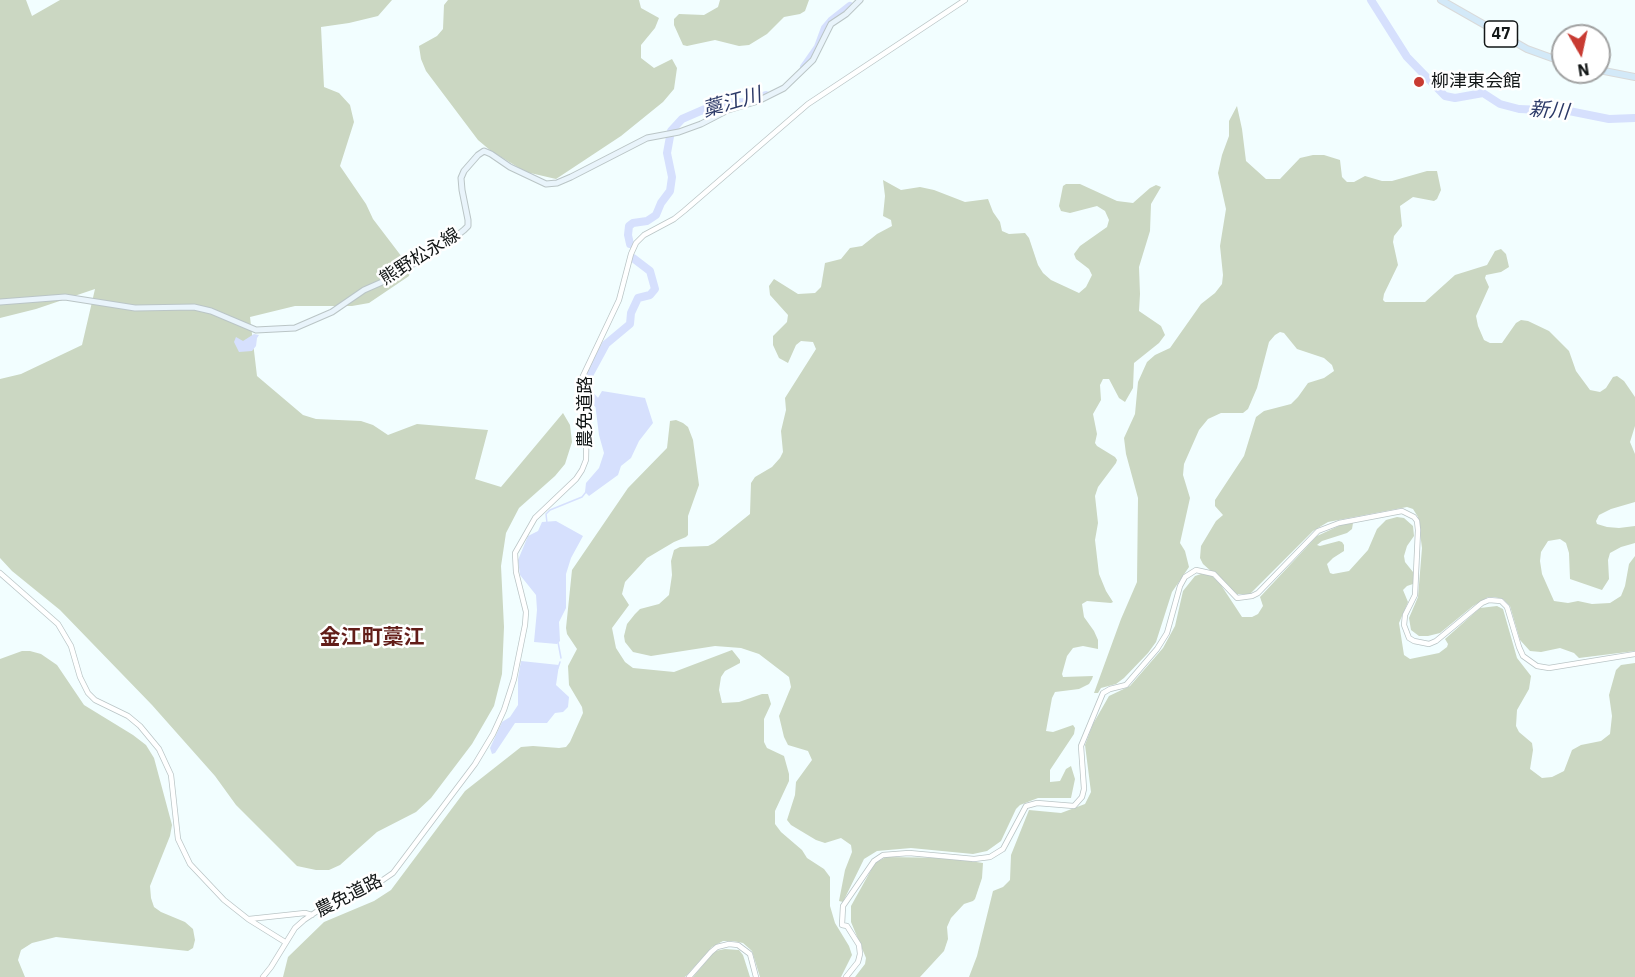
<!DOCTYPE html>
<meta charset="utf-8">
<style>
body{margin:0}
#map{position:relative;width:1635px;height:977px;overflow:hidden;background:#f2feff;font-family:"IBM Plex Sans",sans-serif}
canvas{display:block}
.north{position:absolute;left:1551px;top:24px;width:60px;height:60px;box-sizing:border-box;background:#fff;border:2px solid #a1a2a2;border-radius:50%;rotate:171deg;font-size:16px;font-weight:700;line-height:24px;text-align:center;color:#131717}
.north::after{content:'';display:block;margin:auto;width:21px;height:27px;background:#c83b32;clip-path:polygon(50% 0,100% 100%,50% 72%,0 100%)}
</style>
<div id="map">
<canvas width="1635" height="977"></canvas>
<div class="north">N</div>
</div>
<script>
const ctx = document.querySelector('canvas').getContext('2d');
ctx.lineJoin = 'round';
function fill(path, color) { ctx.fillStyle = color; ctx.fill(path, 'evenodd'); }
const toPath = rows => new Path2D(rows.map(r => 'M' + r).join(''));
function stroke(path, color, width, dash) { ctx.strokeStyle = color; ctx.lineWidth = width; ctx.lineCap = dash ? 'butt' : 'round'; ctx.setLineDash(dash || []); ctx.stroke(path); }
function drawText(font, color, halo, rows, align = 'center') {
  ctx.font = font + ' "IBM Plex Sans","Noto Sans JP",sans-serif'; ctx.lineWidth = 5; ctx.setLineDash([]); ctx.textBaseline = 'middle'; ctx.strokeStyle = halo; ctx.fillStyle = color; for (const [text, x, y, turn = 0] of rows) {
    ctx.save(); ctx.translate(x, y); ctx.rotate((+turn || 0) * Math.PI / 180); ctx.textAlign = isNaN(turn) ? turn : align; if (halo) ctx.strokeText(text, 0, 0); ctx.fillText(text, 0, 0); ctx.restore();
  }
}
const green = toPath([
 [0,0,26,0,32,16,60,0,392,0,378,16,349,23,321,27,324,87,339,93,350,105,354,122,340,166,366,204,373,219,405,261,410,270,409,276,369,303,352,306,295,306,250,317,257,376,303,415,316,419,361,421,373,425,388,435,417,424,488,430,475,479,501,487,563,413,570,425,572,442,565,464,555,476,519,508,506,533,501,566,504,627,502,674,494,706,472,744,431,798,416,812,377,832,340,865,329,870,316,870,297,866,236,805,215,776,152,705,60,610,12,571,0,558,0,379,21,374,82,345,95,289,36,309,0,318],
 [448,0,639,0,641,8,659,18,655,28,641,45,641,58,654,68,672,59,677,68,674,89,663,102,621,136,556,179,526,172,491,151,478,140,426,71,421,59,419,46,437,36,443,29,444,5],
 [720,0,809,0,805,11,800,14,784,17,767,34,749,45,739,46,715,40,687,46,683,45,674,25,674,19,679,14,704,15,718,7],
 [1237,106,1242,129,1246,161,1266,179,1280,179,1300,158,1313,155,1324,155,1340,160,1342,177,1347,182,1354,182,1365,176,1382,181,1392,181,1427,171,1437,171,1441,190,1437,199,1434,201,1413,197,1400,206,1402,226,1394,236,1393,242,1398,265,1384,294,1383,300,1385,302,1425,302,1455,275,1487,265,1495,251,1501,249,1506,254,1509,267,1501,272,1486,275,1485,278,1489,287,1476,316,1478,326,1484,340,1490,343,1502,343,1516,323,1521,320,1528,321,1549,331,1569,351,1576,371,1590,390,1600,392,1606,388,1613,377,1617,376,1624,381,1635,397,1635,426,1630,442,1635,454,1635,502,1611,509,1599,515,1596,521,1597,524,1607,527,1619,528,1635,526,1635,543,1621,547,1610,553,1608,560,1609,579,1602,590,1570,579,1569,553,1566,543,1560,539,1548,541,1541,552,1540,561,1542,574,1554,601,1568,603,1578,601,1592,604,1610,603,1621,596,1625,586,1629,564,1635,556,1635,651,1579,658,1574,653,1560,648,1541,652,1530,651,1520,640,1510,606,1503,599,1494,597,1488,597,1473,606,1440,633,1428,636,1419,636,1411,630,1409,618,1418,597,1422,548,1418,517,1413,509,1407,507,1328,522,1313,531,1250,594,1237,594,1232,590,1203,564,1200,558,1201,546,1216,521,1223,515,1215,506,1215,500,1244,456,1256,417,1264,411,1291,404,1298,397,1308,383,1324,378,1334,371,1332,365,1324,358,1297,349,1284,333,1280,332,1275,335,1269,342,1257,388,1248,409,1243,413,1221,413,1208,419,1199,430,1184,464,1183,475,1190,498,1180,543,1185,551,1189,567,1172,592,1156,642,1148,653,1124,678,1116,684,1101,688,1098,693,1094,693,1121,619,1137,582,1138,498,1126,454,1124,438,1135,414,1138,382,1147,362,1155,355,1170,348,1201,304,1215,293,1222,284,1223,275,1220,246,1226,209,1218,173,1222,155,1229,136,1229,121],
 [883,180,901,190,920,187,934,190,965,202,988,199,993,212,1000,222,1002,231,1009,234,1025,233,1029,238,1038,265,1043,273,1051,280,1079,293,1086,287,1092,275,1089,269,1076,259,1074,254,1080,246,1107,227,1109,220,1105,211,1097,206,1070,213,1061,211,1059,206,1063,186,1066,184,1080,184,1117,201,1133,203,1150,188,1156,185,1161,187,1151,204,1150,231,1139,267,1140,294,1139,311,1161,326,1165,335,1159,343,1134,363,1133,388,1125,402,1119,398,1109,379,1103,379,1100,385,1101,400,1093,414,1097,434,1095,443,1097,446,1115,457,1117,460,1116,463,1098,487,1095,496,1098,523,1095,540,1099,574,1106,591,1113,602,1111,603,1087,601,1082,604,1084,617,1094,631,1098,640,1098,649,1083,646,1073,648,1067,656,1062,674,1063,677,1093,676,1092,679,1089,684,1079,689,1055,692,1052,698,1046,731,1053,732,1073,725,1075,728,1074,734,1050,770,1050,782,1060,781,1066,769,1071,766,1075,779,1071,798,1038,798,1020,805,1016,809,1001,841,987,851,973,854,911,848,877,851,864,859,843,902,839,901,845,870,852,852,851,845,841,838,825,843,816,840,791,825,787,820,795,795,796,782,812,760,808,751,788,745,784,737,779,716,791,687,789,677,759,654,741,648,715,646,651,656,633,652,625,642,624,636,627,624,635,614,640,609,659,604,669,595,672,575,671,561,674,550,680,547,708,546,714,543,750,514,751,483,755,477,772,467,780,458,783,452,781,431,786,410,785,398,816,349,813,342,801,341,796,345,788,363,779,358,773,345,773,336,787,322,788,315,770,295,769,286,774,279,798,294,815,293,821,287,825,263,841,259,850,248,862,246,877,234,892,226,891,220,883,216,885,196],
 [676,420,683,423,688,427,693,440,699,485,688,516,688,535,686,537,674,542,647,558,625,582,622,594,629,605,612,628,616,648,625,662,633,668,674,672,732,650,740,660,740,663,725,671,721,677,719,690,722,703,739,702,762,694,768,694,771,704,764,719,764,742,767,748,784,756,789,774,789,781,775,811,775,824,781,832,802,850,807,858,824,869,830,877,830,906,835,923,849,946,852,955,841,977,760,977,752,951,743,943,733,941,723,941,712,947,685,977,283,977,288,957,324,922,374,901,391,890,465,791,521,747,533,746,559,748,566,747,570,742,583,713,582,707,569,685,568,666,577,649,567,634,566,628,572,570,628,488,667,448,670,421],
 [1397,517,1404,518,1413,526,1414,536,1407,546,1404,556,1405,562,1413,572,1413,584,1407,586,1403,590,1408,602,1399,623,1404,655,1410,659,1439,653,1447,647,1448,644,1445,639,1480,608,1497,606,1503,609,1517,658,1531,676,1529,689,1517,710,1516,726,1519,732,1532,743,1533,750,1530,769,1542,778,1552,777,1564,771,1572,750,1581,745,1601,741,1610,734,1612,716,1609,695,1616,670,1621,665,1635,663,1635,977,969,977,977,956,993,891,1003,887,1010,880,1011,855,1029,810,1061,813,1085,804,1091,792,1085,745,1093,724,1109,696,1130,686,1163,648,1175,626,1183,591,1195,576,1201,574,1211,575,1221,585,1242,617,1252,617,1258,614,1263,606,1260,597,1317,536,1343,524,1353,523,1352,529,1347,533,1322,541,1317,545,1320,546,1339,541,1342,542,1344,545,1344,551,1333,558,1327,564,1330,573,1333,574,1349,571,1368,550,1377,529,1386,520],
 [22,651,30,651,41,654,57,665,84,705,133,735,146,745,154,758,172,825,170,836,150,886,151,898,154,907,161,912,185,922,193,929,195,940,193,948,188,951,56,937,32,943,21,950,18,960,25,977,0,977,0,659],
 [886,857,949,858,983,863,982,878,975,899,973,901,964,904,951,918,947,927,948,939,944,951,920,977,855,977,865,964,866,958,851,922,851,906,875,863],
 [725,949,739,950,743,955,750,977,693,977,715,951]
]);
const water = toPath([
 [254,334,259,335,257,338,256,346,252,351,239,352,234,342,236,337,243,341],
 [602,391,645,398,653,423,639,441,631,458,621,466,618,475,589,496,585,492,586,483,599,468,604,453,599,435,595,403],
 [556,521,583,536,571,558,566,574,566,608,559,622,560,641,557,644,534,642,537,610,536,595,520,575,518,560,528,536,538,531,542,522],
 [521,661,559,665,556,685,569,697,568,707,563,712,555,713,547,723,515,723,495,753,492,754,490,748,502,722,510,717,518,705,518,678]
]);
const stream = toPath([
 [547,523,546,514,550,510,582,497,586,492],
 [558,642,561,658],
 [558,668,560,662]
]);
const river = toPath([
 [1371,0,1407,57,1445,96,1455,98,1483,93,1500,104,1519,109,1569,111,1609,119,1635,118],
 [804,67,818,47,825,28,831,21,850,6],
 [630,244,628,235,629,226,633,223,647,221,656,215,661,203,670,191,672,177,667,153,671,131,682,119,705,109,722,103,746,102,766,95],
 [600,406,590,395,587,379,606,344,630,324,631,313,638,298,650,295,655,289,650,271,633,258]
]);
const tertiary = toPath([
 [0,573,58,624,71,646,80,677,88,693,95,700,128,716,140,726,159,749,171,775,178,839,190,864,224,900,248,919,285,942],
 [249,919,305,913,312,915],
 [263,977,271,967,295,928,304,920,331,902,377,884,393,873,475,764,493,734,504,710,514,679,525,625,526,612,516,572,515,553,535,518,576,479,582,470,586,460,587,411,582,378,619,300,631,254,636,243,644,235,674,219,684,211,808,104,965,0],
 [689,977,711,952,717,947,729,944,738,945,750,954,756,977],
 [846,977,858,962,860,954,859,945,847,926,842,925,843,906,874,861,883,855,909,853,974,859,990,857,1003,849,1026,806,1037,803,1074,806,1082,797,1084,789,1081,746,1103,693,1110,689,1126,685,1157,649,1167,633,1180,586,1185,577,1196,570,1214,574,1237,598,1252,596,1258,593,1318,531,1339,523,1402,511,1414,517,1417,521,1418,530,1415,595,1405,615,1404,625,1409,638,1414,641,1429,644,1436,641,1482,603,1489,600,1501,601,1507,607,1519,647,1523,656,1537,666,1549,668,1635,654]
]);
const secondary = toPath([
 [0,302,65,297,135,308,194,307,211,311,256,330,295,328,332,312,364,290,389,279,450,241,464,230,468,226,468,220,462,190,461,178,464,171,478,155,484,151,491,154,510,167,546,184,557,183,571,177,647,138,679,132,701,124,728,110,758,101,784,88,813,60,831,24,846,14,860,0]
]);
const primary = toPath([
 [1441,0,1527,49,1563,62],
 [1599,70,1635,77]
]);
const markers = [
 [1419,82,6,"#c83b32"]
];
const shields = [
 [1501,34,33]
];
const shieldNames = [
 ["47",1501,34]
];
const poiNames = [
 ["柳津東会館",1431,82]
];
const streetNames = [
 ["熊野松永線",420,257,-32],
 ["農免道路",586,412,-90],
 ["農免道路",349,896,-27]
];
const waterNames = [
 ["藁江川",732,103,-16],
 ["新川",1549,111,5]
];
const quarterNames = [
 ["金江町藁江",372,638]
];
fill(green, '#cbd7c2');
fill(water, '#d6e0fd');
stroke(stream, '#d6e0fd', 1.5);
stroke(river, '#d6e0fd', 8);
stroke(tertiary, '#bac5c6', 6);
stroke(secondary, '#bac5c6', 7);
stroke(primary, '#d9dada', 8);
stroke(tertiary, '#fff', 4.5);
stroke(secondary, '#e9f4fb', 5);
stroke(primary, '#d3e9f8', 6);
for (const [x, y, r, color] of markers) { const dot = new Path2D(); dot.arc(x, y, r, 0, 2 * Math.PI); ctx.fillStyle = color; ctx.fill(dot); stroke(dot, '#fff', 2); }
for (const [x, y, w] of shields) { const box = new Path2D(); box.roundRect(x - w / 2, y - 13, w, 26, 4.5); ctx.fillStyle = '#fff'; ctx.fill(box); stroke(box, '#131717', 1.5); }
drawText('bold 16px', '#131717', null, shieldNames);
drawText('18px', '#131717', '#fff', poiNames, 'left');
drawText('18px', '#131717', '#fff', streetNames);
drawText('italic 20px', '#2c3967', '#fff', waterNames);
drawText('bold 21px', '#621d18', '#fff', quarterNames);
</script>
